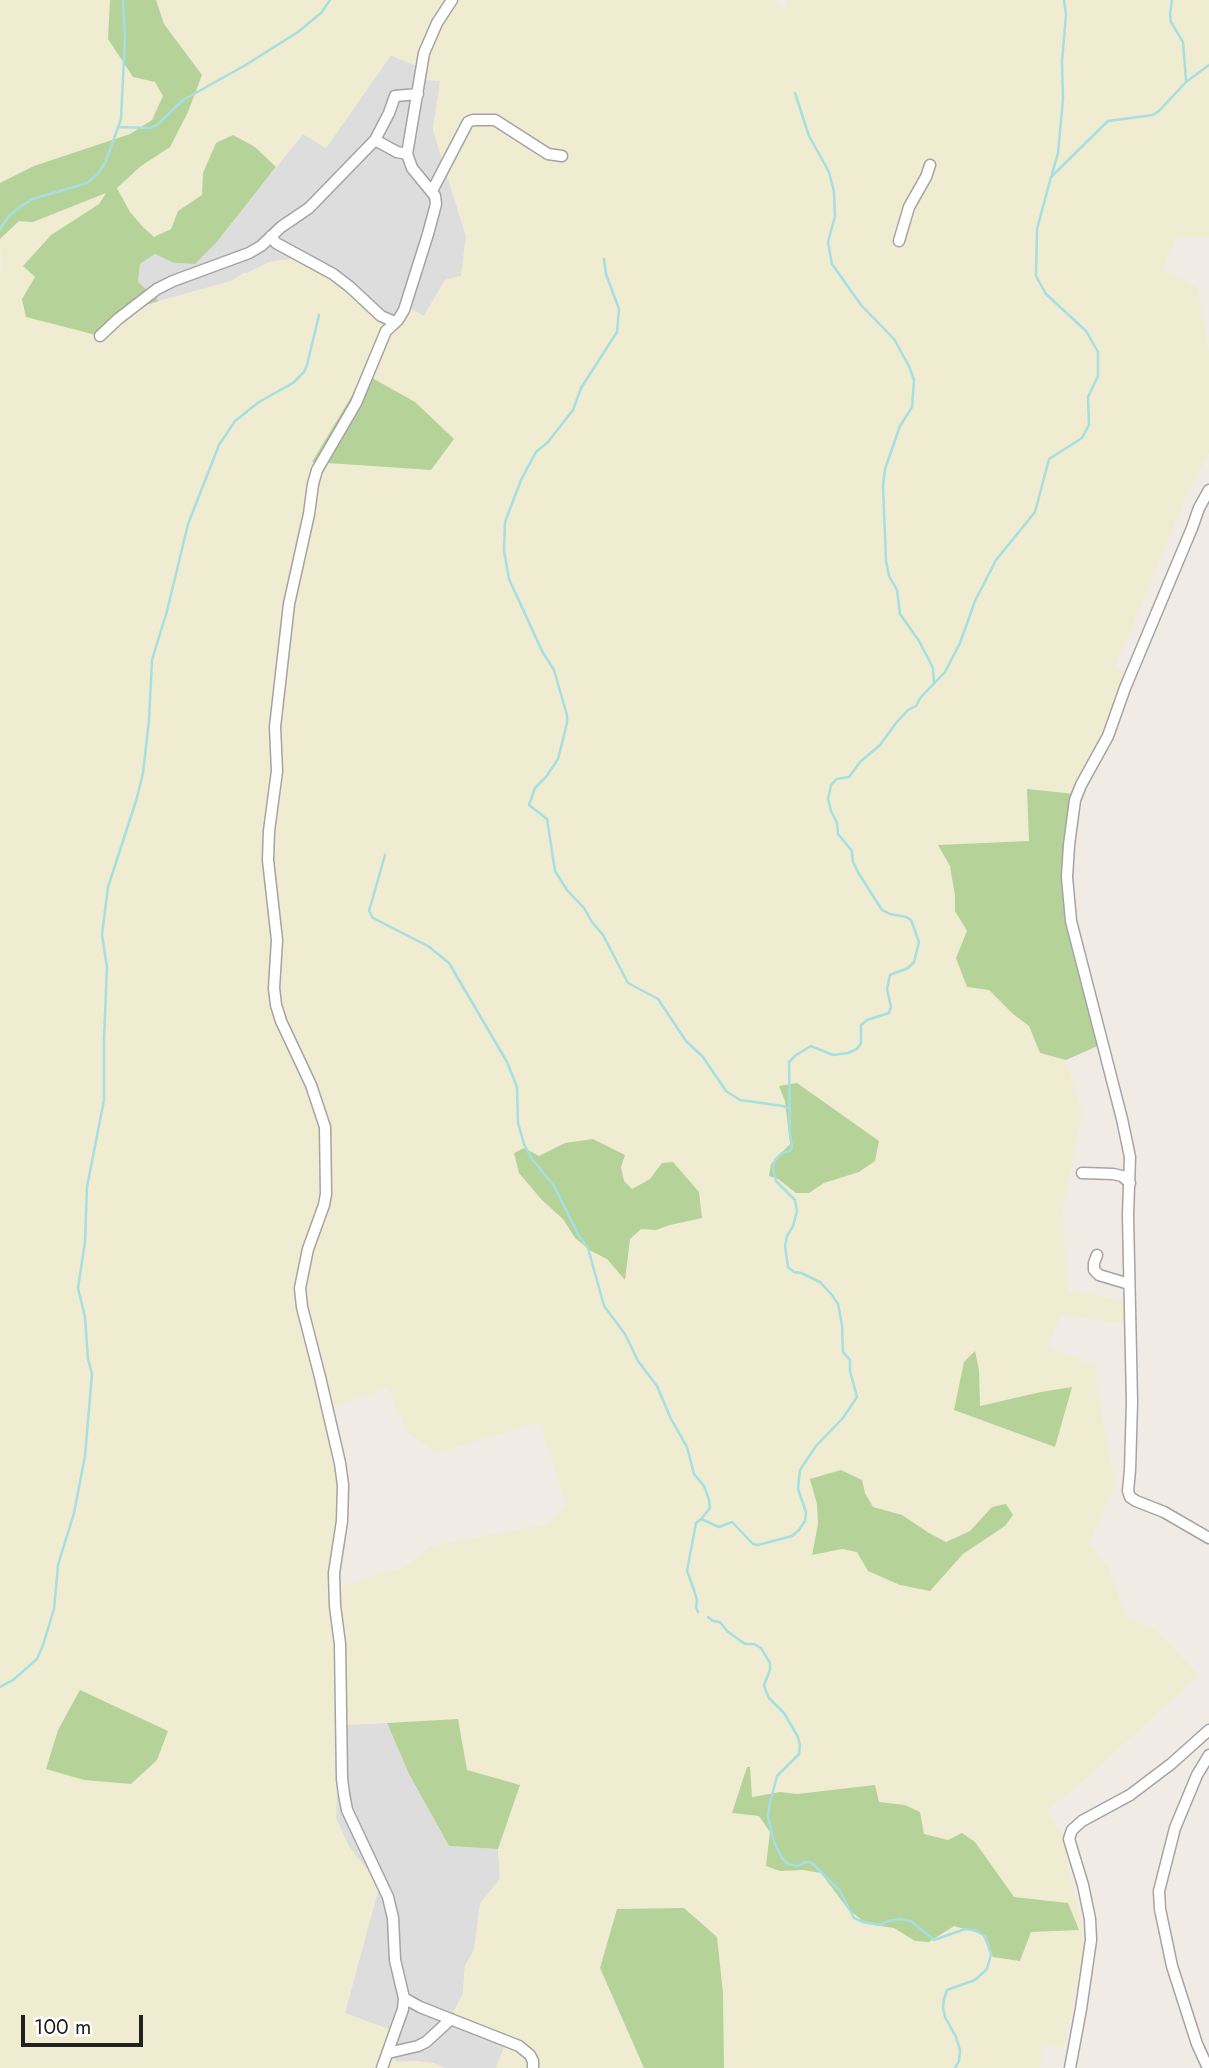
<!DOCTYPE html>
<style>
body{margin:0}
#map{position:relative;width:1209px;height:2068px;overflow:hidden;background:#f1ebe6;font-family:Jost,sans-serif}
canvas{display:block}
.scale{position:absolute;left:21px;top:2015px;width:122px;height:32px;box-sizing:border-box;border:4px solid #202020;border-top:0;padding-left:9px;font-size:21px;line-height:24px;white-space:nowrap;color:#202020;-webkit-text-stroke:5px #fff;paint-order:stroke}
</style>
<div id="map">
<canvas width="1209" height="2068"></canvas>
<div class="scale">100 m</div>
</div>
<script>
const ctx = document.querySelector('canvas').getContext('2d');
ctx.lineJoin = 'round';
function fill(path, color) { ctx.fillStyle = color; ctx.fill(path, 'evenodd'); }
const toPath = rows => new Path2D(rows.map(r => 'M' + r).join(''));
function stroke(path, color, width, dash) { ctx.strokeStyle = color; ctx.lineWidth = width; ctx.lineCap = dash ? 'butt' : 'round'; ctx.setLineDash(dash || []); ctx.stroke(path); }
const residential = toPath([
 [391,55,428,71,426,79,441,81,433,130,466,236,461,276,445,280,424,316,394,328,313,267,244,273,231,281,159,301,138,282,140,264,155,254,174,263,195,264,216,243,303,134,326,148],
 [387,1723,409,1774,449,1846,498,1849,500,1879,480,1904,474,1950,465,1966,463,1994,453,2013,506,2043,496,2068,445,2068,433,2063,414,2061,397,2062,385,2050,391,2030,344,2013,378,1891,370,1873,349,1847,336,1818,337,1784,343,1725]
]);
const farmland = toPath([
 [0,0,110,0,108,39,120,59,155,82,163,96,152,120,130,134,34,166,0,183],
 [156,0,773,0,786,9,787,0,1209,0,1209,237,1177,237,1162,269,1198,288,1209,353,1209,454,1189,490,1115,668,1131,675,1103,747,1075,794,1029,841,938,845,950,866,955,896,955,911,967,931,956,958,1013,1014,1029,1026,1040,1053,1066,1060,1082,1111,1063,1208,1067,1290,1125,1301,1126,1324,1061,1315,1048,1347,1096,1366,1097,1386,1115,1486,1089,1543,1110,1570,1126,1617,1155,1630,1199,1675,1088,1777,1046,1811,1067,1840,1069,1874,1083,1927,1084,1950,1064,2047,1043,2047,1040,2068,724,2068,723,1993,717,1937,684,1908,617,1909,600,1968,644,2068,496,2068,506,2043,472,2030,453,2013,463,1994,465,1966,474,1950,480,1904,500,1879,498,1849,519,1785,467,1770,457,1719,343,1725,337,1784,336,1818,349,1847,370,1873,378,1891,345,2013,391,2030,385,2050,397,2062,414,2061,433,2063,445,2068,0,2068,0,274,2,271,0,239,19,221,33,222,107,192,99,204,51,235,23,266,36,277,22,299,130,310,231,281,269,262,294,258,313,267,393,327,408,307,424,316,445,280,461,276,466,236,433,129,440,81,426,80,428,71,391,55,326,148,303,134,276,167,255,147,203,173,202,196,178,211,171,229,154,237,143,227,130,212,117,188,141,166,170,147,190,57,164,24],
 [454,439,431,470,313,462],
 [779,1086,874,1161,859,1172,824,1183,809,1193,796,1193,778,1179,771,1164,790,1144,785,1101],
 [524,1149,539,1156,625,1155,621,1167,624,1181,632,1189,650,1179,662,1163,702,1218,656,1230,641,1229,630,1239,624,1279,607,1259,591,1251,575,1238,563,1219,542,1200],
 [974,1351,979,1370,980,1407,1041,1392,1055,1447,954,1410],
 [388,1388,407,1432,437,1453,540,1422,566,1505,548,1524,431,1546,403,1568,338,1586,346,1512,329,1408],
 [862,1480,865,1493,873,1507,902,1515,929,1533,946,1542,970,1531,992,1507,1005,1526,963,1554,930,1590,857,1552,842,1549,812,1555,818,1524,817,1504],
 [750,1768,752,1797,780,1792,797,1794,875,1785,879,1803,905,1805,924,1834,948,1840,975,1842,1014,1897,1068,1903,1031,1932,1020,1961,982,1934,954,1926,929,1942,915,1941,894,1928,867,1924,848,1909,821,1873,803,1870,780,1871,770,1832,759,1816,732,1813]
]);
const forest = toPath([
 [110,0,156,0,164,24,202,75,188,112,170,147,141,166,117,188,130,212,143,227,154,237,171,229,178,211,202,195,203,173,216,143,233,135,255,147,276,167,216,243,195,264,174,263,155,254,140,264,138,282,159,301,130,310,100,336,26,317,22,299,35,277,23,266,51,235,99,204,106,193,33,222,19,221,0,239,0,183,34,166,130,134,152,120,163,96,155,82,133,77,108,39],
 [365,374,415,402,454,439,431,470,312,462],
 [1027,789,1075,794,1066,893,1102,1044,1066,1060,1040,1053,1029,1026,1013,1014,989,990,967,987,956,958,967,931,955,911,955,896,950,866,938,845,1029,841],
 [797,1083,879,1141,875,1161,859,1172,824,1183,809,1193,796,1193,778,1179,769,1176,771,1164,790,1144,785,1101,779,1086],
 [593,1139,625,1155,621,1167,624,1181,632,1189,650,1179,662,1163,673,1162,699,1192,702,1218,670,1225,656,1230,641,1229,630,1239,625,1280,607,1259,591,1251,575,1238,563,1219,542,1200,519,1173,514,1153,524,1148,539,1156,565,1143],
 [975,1351,979,1370,980,1406,1041,1392,1072,1387,1055,1447,954,1410,964,1362],
 [841,1470,862,1480,865,1493,873,1507,902,1515,929,1533,946,1542,970,1531,992,1507,1006,1504,1013,1515,1005,1526,963,1554,930,1591,900,1585,868,1571,857,1552,842,1549,812,1555,818,1524,817,1504,810,1479],
 [80,1690,168,1731,157,1760,131,1784,84,1780,46,1769,58,1730],
 [458,1719,467,1770,520,1785,498,1849,449,1846,409,1774,387,1723],
 [747,1767,750,1767,752,1797,780,1792,797,1794,875,1785,879,1802,905,1805,920,1812,924,1834,948,1840,962,1833,975,1842,1014,1897,1068,1903,1079,1930,1031,1932,1020,1961,993,1957,982,1934,954,1926,929,1942,915,1941,894,1928,867,1924,848,1909,821,1873,803,1870,780,1871,766,1866,770,1832,759,1816,732,1813],
 [684,1908,717,1937,723,1993,724,2068,644,2068,600,1968,617,1909]
]);
const stream = toPath([
 [1172,0,1170,14,1171,22,1183,42,1186,80],
 [795,93,809,136,829,172,834,192,835,216,828,242,832,264,861,305,894,339,909,366,914,380,912,407,900,426,885,469,883,485,886,561,889,576,897,590,900,614,919,641,930,662,933,668,934,684],
 [118,127,150,128,157,125,183,100,244,66,298,32,321,13,330,0],
 [1052,174,1058,153,1063,99,1062,61,1066,15,1064,0],
 [0,229,9,216,21,206,33,199,87,183,98,174,106,161,121,119,125,38,123,0],
 [604,259,606,274,619,309,617,332,581,388,573,410,548,442,536,452,521,480,505,522,504,551,509,579,542,651,554,670,567,715,567,723,558,759,546,777,535,788,529,805,547,819,555,871,567,890,584,908,592,922,603,935,628,983,658,999,686,1041,703,1057,726,1091,740,1100,783,1106,790,1109],
 [385,855,369,911,373,918,428,946,449,963,507,1062,517,1087,518,1123,524,1144,532,1159,554,1186,579,1236,588,1248,604,1306,625,1334,638,1361,657,1386,671,1419,687,1447,694,1474,704,1486,709,1500,710,1508,702,1518],
 [698,1612,696,1607,697,1600,694,1590,687,1571,696,1523,701,1519,719,1527,732,1522,753,1544,758,1545,792,1536,799,1530,805,1521,806,1512,798,1489,800,1470,816,1446,843,1418,857,1397,850,1371,850,1360,843,1352,842,1325,838,1304,832,1295,820,1282,801,1273,794,1272,788,1267,785,1246,787,1236,793,1226,797,1211,795,1200,776,1181,773,1168,775,1160,782,1153,790,1151,792,1147,790,1134,789,1062,796,1055,811,1046,833,1055,848,1053,857,1049,861,1043,861,1025,867,1020,889,1013,891,1007,887,989,890,975,908,968,914,962,919,942,911,920,906,917,890,914,882,910,859,874,853,862,852,851,838,834,837,823,831,811,828,799,831,785,837,779,849,777,860,762,880,745,896,723,908,710,916,706,921,697,945,672,960,643,975,601,996,560,1035,512,1049,459,1082,438,1089,425,1088,397,1098,376,1098,352,1086,331,1046,294,1036,276,1037,229,1051,177,1108,121,1153,115,1159,111,1186,82,1209,65],
 [708,1617,713,1621,720,1622,727,1631,745,1644,754,1644,761,1648,770,1663,770,1670,764,1685,766,1691,769,1698,784,1713,798,1737,800,1746,799,1754,777,1776,769,1807,768,1817,774,1842,782,1858,788,1864,797,1866,806,1862,812,1863,840,1891,854,1918,863,1922,880,1925,888,1921,900,1919,911,1921,934,1940,965,1929,974,1930,985,1936,991,1954,987,1969,975,1980,947,1990,944,1999,943,2008,945,2017,956,2037,960,2050,959,2061,955,2068],
 [0,1687,13,1680,37,1659,43,1645,54,1609,58,1565,74,1513,85,1456,92,1374,88,1359,85,1317,78,1288,85,1242,87,1187,104,1100,104,1039,107,967,102,935,108,887,136,801,143,773,149,720,152,660,167,611,188,524,219,445,235,421,259,402,293,383,304,372,307,365,319,315]
]);
const minor = toPath([
 [375,140,389,113,395,96,418,94],
 [432,191,468,122,473,120,495,120,548,154,562,156],
 [271,236,276,243,333,274,350,287,381,316,395,322],
 [899,241,909,207,926,177,930,165],
 [100,336,118,319,157,289,173,281,249,253,261,246,281,227,309,208,375,140,397,152,407,154],
 [1209,490,1199,508,1192,528,1125,688,1108,736,1081,785,1075,800,1069,845,1067,877,1071,921,1122,1119,1130,1157,1128,1215,1132,1402,1130,1470,1128,1491,1130,1497,1136,1501,1164,1512,1209,1538],
 [1082,1173,1113,1174,1122,1176,1130,1183],
 [1097,1255,1094,1263,1094,1270,1099,1275,1129,1284],
 [404,1998,420,2007,519,2046,530,2055,533,2061,533,2068],
 [388,2053,418,2046,426,2042,451,2019],
 [382,2068,403,2009,404,1998,395,1960,393,1918,388,1897,347,1810,344,1794,342,1779,340,1644,335,1606,334,1573,342,1521,343,1485,340,1463,320,1377,302,1307,300,1288,308,1249,324,1205,326,1194,325,1127,311,1085,281,1021,276,1005,274,988,277,940,268,860,269,831,277,771,275,727,289,604,309,514,313,484,317,470,356,403,386,331,398,320,404,310,428,234,436,204,435,196,412,168,407,154,424,53,437,23,452,0],
 [1070,2068,1081,2009,1091,1940,1090,1919,1083,1885,1069,1839,1072,1830,1082,1821,1130,1795,1171,1764,1209,1730],
 [1208,2068,1197,2044,1172,1966,1160,1909,1159,1891,1175,1828,1197,1775,1209,1755]
]);
fill(residential, '#dedddd');
fill(farmland, '#f0ecd1');
fill(forest, '#b5d299');
stroke(stream, '#a5dfe1', 2.5);
stroke(minor, '#a4a4a4', 13);
stroke(minor, '#fff', 10);
</script>
